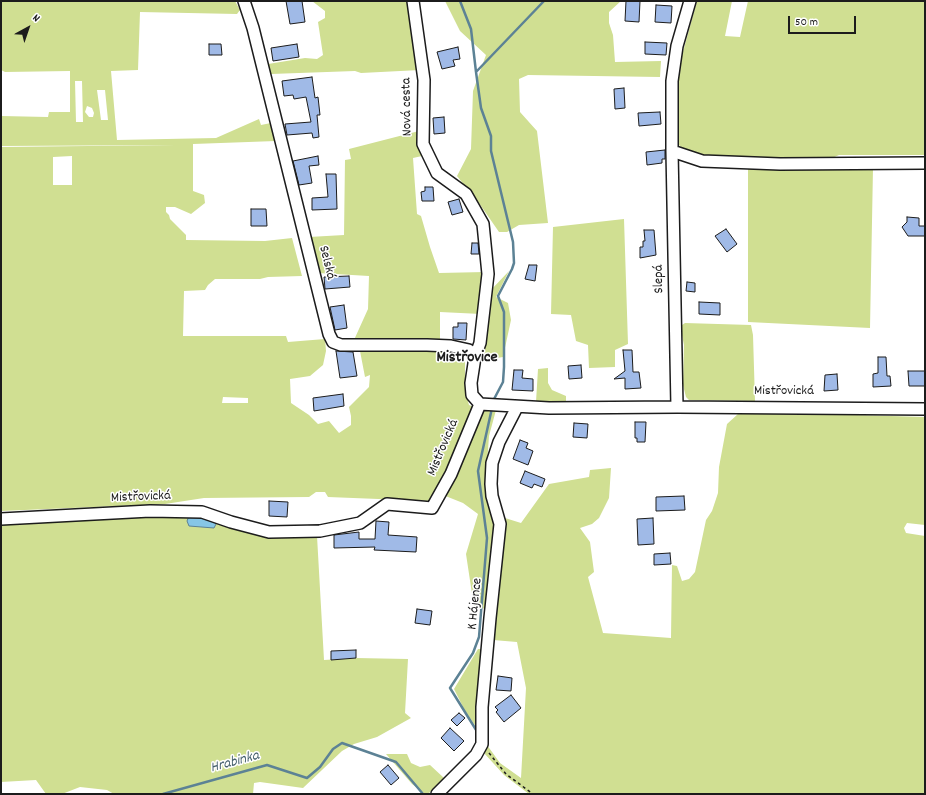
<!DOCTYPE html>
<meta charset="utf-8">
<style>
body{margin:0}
#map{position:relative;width:926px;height:795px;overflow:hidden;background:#fff;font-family:Dekko,sans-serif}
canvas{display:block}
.frame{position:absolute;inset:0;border:2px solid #1c1c1c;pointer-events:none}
.north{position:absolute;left:8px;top:8px;width:40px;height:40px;-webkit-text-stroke:3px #fff;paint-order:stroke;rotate:40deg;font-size:11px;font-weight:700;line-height:16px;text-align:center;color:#1c1c1c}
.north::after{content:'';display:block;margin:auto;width:14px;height:18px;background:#1c1c1c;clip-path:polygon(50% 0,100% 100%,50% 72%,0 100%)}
.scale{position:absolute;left:788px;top:16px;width:68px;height:18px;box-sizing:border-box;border:2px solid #1c1c1c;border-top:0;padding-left:5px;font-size:12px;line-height:14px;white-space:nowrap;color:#1c1c1c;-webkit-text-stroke:3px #fff;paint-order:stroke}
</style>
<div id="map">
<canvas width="926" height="795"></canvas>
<div class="frame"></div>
<div class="north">N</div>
<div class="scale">50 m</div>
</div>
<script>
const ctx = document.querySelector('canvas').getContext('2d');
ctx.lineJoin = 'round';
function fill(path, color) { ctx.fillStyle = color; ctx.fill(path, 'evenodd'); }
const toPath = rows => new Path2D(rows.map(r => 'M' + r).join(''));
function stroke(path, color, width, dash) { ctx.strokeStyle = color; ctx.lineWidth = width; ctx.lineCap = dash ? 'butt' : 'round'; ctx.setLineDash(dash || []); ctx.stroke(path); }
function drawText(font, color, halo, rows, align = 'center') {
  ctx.font = font + ' Dekko,sans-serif'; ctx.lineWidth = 3; ctx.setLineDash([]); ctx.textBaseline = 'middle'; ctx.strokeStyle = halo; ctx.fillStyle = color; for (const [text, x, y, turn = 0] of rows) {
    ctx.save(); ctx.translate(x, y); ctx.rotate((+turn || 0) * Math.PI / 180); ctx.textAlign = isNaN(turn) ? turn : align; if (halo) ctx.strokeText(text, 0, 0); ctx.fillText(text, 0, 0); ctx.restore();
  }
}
const green = toPath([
 [1,1,235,1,240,10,237,14,140,12,138,70,111,71,117,140,216,138,259,119,261,125,271,123,276,141,193,144,193,191,204,195,205,203,191,214,175,207,166,207,166,212,169,215,170,219,186,235,186,240,265,241,292,238,302,276,268,277,260,279,215,279,208,285,205,290,184,291,183,336,286,336,288,342,325,339,326,351,323,365,310,376,290,379,291,403,309,415,318,424,329,421,339,433,351,425,351,416,349,407,369,387,370,375,365,377,360,351,436,350,447,353,454,357,458,352,465,356,465,390,469,405,483,410,496,410,489,436,485,492,496,522,487,609,474,607,466,554,478,514,463,503,438,493,429,501,328,497,325,492,316,492,309,497,204,498,165,504,1,511,1,147,176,145,1,146,1,116,48,117,49,112,70,112,70,71,5,72,1,70],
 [75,81,82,81,83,122,76,122],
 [97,90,105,90,108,120,101,120],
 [87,106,92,108,94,113,93,117,89,117,85,112],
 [72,156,72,185,53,185,53,157],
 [223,397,248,398,248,403,222,403],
 [312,1,409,1,420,70,361,73,355,71,271,74,268,64,305,58,317,59,323,55,318,22,325,18,325,11],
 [445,1,621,1,609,12,609,23,613,35,615,62,661,61,660,77,528,75,519,79,520,112,537,131,548,223,519,225,507,232,499,232,481,206,457,176,471,149,473,91,486,55,460,31],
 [697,1,732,1,725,36,740,37,748,1,925,1,925,155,839,155,830,159,747,158,700,156,686,152,678,144,676,77],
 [419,131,422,156,413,158,417,214,421,216,430,247,439,273,485,272,481,314,440,312,440,340,354,340,368,309,369,276,318,273,309,237,344,235,345,160,351,159,349,149],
 [748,166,873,168,870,328,748,322],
 [624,219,628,344,615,350,615,367,589,368,588,345,576,341,571,315,551,314,553,227],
 [509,271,496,297,508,303,511,320,503,357,485,360,481,354,491,290],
 [685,323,751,325,753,335,755,401,689,400,686,397,683,385,684,345,681,330,682,325],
 [548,368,548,383,552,390,566,396,566,401,536,402,538,369],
 [754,412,925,417,925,525,907,523,904,528,906,533,925,536,925,794,529,794,504,775,484,753,487,745,500,763,521,778,526,688,517,642,493,640,505,518,521,523,549,484,589,477,590,470,611,468,609,498,599,518,592,524,580,528,590,542,594,572,588,577,603,633,671,638,672,565,677,566,682,581,689,579,695,572,706,520,712,511,718,493,719,467,727,424,738,414],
 [152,514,212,518,317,536,324,660,356,658,408,659,405,713,411,718,377,737,354,744,342,751,303,788,260,782,254,783,253,794,114,794,107,790,80,787,62,794,46,794,36,780,1,782,1,523],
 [478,649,483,649,480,733,464,709,454,689],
 [386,754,407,754,411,763,420,767,430,765,444,778,428,794,425,794,412,784]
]);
const water = toPath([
 [189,516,212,518,216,524,214,528,189,526,187,521,189,516]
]);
const stream = toPath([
 [460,1,471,29,476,72],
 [493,401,503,382,504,367,504,312,498,296,512,269,514,263,513,242,491,151,491,136,481,108,476,72,544,1],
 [478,733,450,688,473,653,479,637,487,538,478,471,492,408],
 [163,794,267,765,307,778,320,767,333,749,342,743,396,762,423,794]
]);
const building = toPath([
 [286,1,302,1,305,22,290,24,286,1],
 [626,1,640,1,639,22,625,21,626,1],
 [656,5,672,6,671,23,655,22,656,5],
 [645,42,667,43,666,55,645,54,645,42],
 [209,44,221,44,222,55,209,55,209,44],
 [297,44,299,57,273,61,271,48,297,44],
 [458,47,460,59,453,60,455,66,442,69,437,52,458,47],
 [312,77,315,98,318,97,320,115,317,115,319,137,313,138,312,133,287,135,285,124,311,122,306,97,294,99,293,95,284,96,282,81,312,77],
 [624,88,625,108,615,109,614,89,624,88],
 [660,112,661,124,639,126,638,113,660,112],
 [444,117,445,133,434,134,433,118,444,117],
 [665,150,665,159,662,159,662,163,647,165,646,152,665,150],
 [318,156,319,165,309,166,312,183,299,185,293,161,318,156],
 [326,174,336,174,337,209,312,210,312,198,328,197,326,174],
 [425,187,433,187,434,201,422,201,421,192,425,191,425,187],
 [459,199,463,212,452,215,448,202,459,199],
 [251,209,266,209,267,226,251,226,251,209],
 [907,217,919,218,919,226,925,226,925,236,908,236,902,227,907,222,907,217],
 [726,229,737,244,727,252,715,236,726,229],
 [644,230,654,230,656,255,640,258,640,247,643,247,643,241,645,241,644,230],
 [472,243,478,243,479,254,471,254,472,243],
 [529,265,537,265,535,281,525,279,529,265],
 [349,276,350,287,325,289,324,277,349,276],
 [687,282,695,283,695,292,686,291,687,282],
 [699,302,720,303,720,315,699,314,699,302],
 [344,305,347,328,335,330,330,307,344,305],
 [458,323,467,323,466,340,453,339,453,327,458,327,458,323],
 [623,350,632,350,633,372,639,372,641,388,625,389,625,378,614,379,625,371,623,350],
 [336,351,353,352,357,376,340,378,336,351],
 [878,357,886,357,887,376,890,376,891,386,873,387,873,374,878,373,878,357],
 [581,365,582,378,569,379,568,366,581,365],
 [514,370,523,370,522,378,533,379,533,391,512,390,514,370],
 [908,371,925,371,925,386,909,386,908,371],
 [837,374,838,390,824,391,825,375,837,374],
 [343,394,344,406,314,411,313,398,343,394],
 [635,422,646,422,645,442,637,442,637,438,635,438,635,422],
 [574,423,588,424,587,438,573,437,574,423],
 [520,440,528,443,526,448,533,451,528,465,513,459,520,440],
 [525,471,545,479,542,487,534,484,532,488,520,483,525,471],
 [684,496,685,510,656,511,656,497,684,496],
 [269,501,288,502,287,517,269,516,269,501],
 [653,518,654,544,638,545,637,519,653,518],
 [376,521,389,522,388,535,417,537,416,552,374,550,375,547,334,548,334,535,359,532,359,539,375,539,376,521],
 [670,553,671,564,654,565,654,554,670,553],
 [417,609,432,611,430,625,415,623,417,609],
 [356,650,356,658,331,660,331,651,356,650],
 [498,676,512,678,511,691,496,690,498,676],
 [511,695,521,708,504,722,496,712,498,710,495,707,511,695],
 [459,713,465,718,457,726,451,720,459,713],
 [450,728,464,741,454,751,441,738,450,728],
 [388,765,399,778,391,785,380,772,388,765]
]);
const path = toPath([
 [489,753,506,774,533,794]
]);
const minor = toPath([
 [244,1,253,28,329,334,333,342,341,345,427,345,451,346,469,350,475,357,471,383,472,395,480,404],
 [413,1,424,80,423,144,437,173,466,194,483,224,488,274,480,343,475,357],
 [690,1,677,46,672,81,672,151,702,161,780,164,925,163],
 [672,151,677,407],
 [480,404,549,408,677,407,925,409],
 [1,519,150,511,202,512,231,522,269,532,320,531,360,523,387,504,432,508,451,474,480,404],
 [437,794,476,755,482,744,482,707,490,618,500,524,492,496,491,484,492,463,499,442,517,407]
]);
const streetNames = [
 ["Nová cesta",408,107,-91],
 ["Selská",326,263,76],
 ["Slepá",660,279,-91],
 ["Mistřovická",784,392],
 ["Mistřovická",444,448,-67],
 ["Mistřovická",141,498,-2],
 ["K Hájence",476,604,-84]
];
const waterNames = [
 ["Hrabinka",235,763,-15]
];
const quarterNames = [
 ["Mistřovice",467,359]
];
fill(green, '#d0df92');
fill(water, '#86c6e6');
stroke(water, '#5c8295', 1);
stroke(stream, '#5c8295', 2.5);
fill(building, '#a0bae7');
stroke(building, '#1c1c1c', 1);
stroke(minor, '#1c1c1c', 14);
stroke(path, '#1c1c1c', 1.5, [3, 3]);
stroke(minor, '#fff', 11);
drawText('14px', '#1c1c1c', '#fff', streetNames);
drawText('italic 15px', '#46606d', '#fff', waterNames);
drawText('bold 16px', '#1c1c1c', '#fff', quarterNames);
</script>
